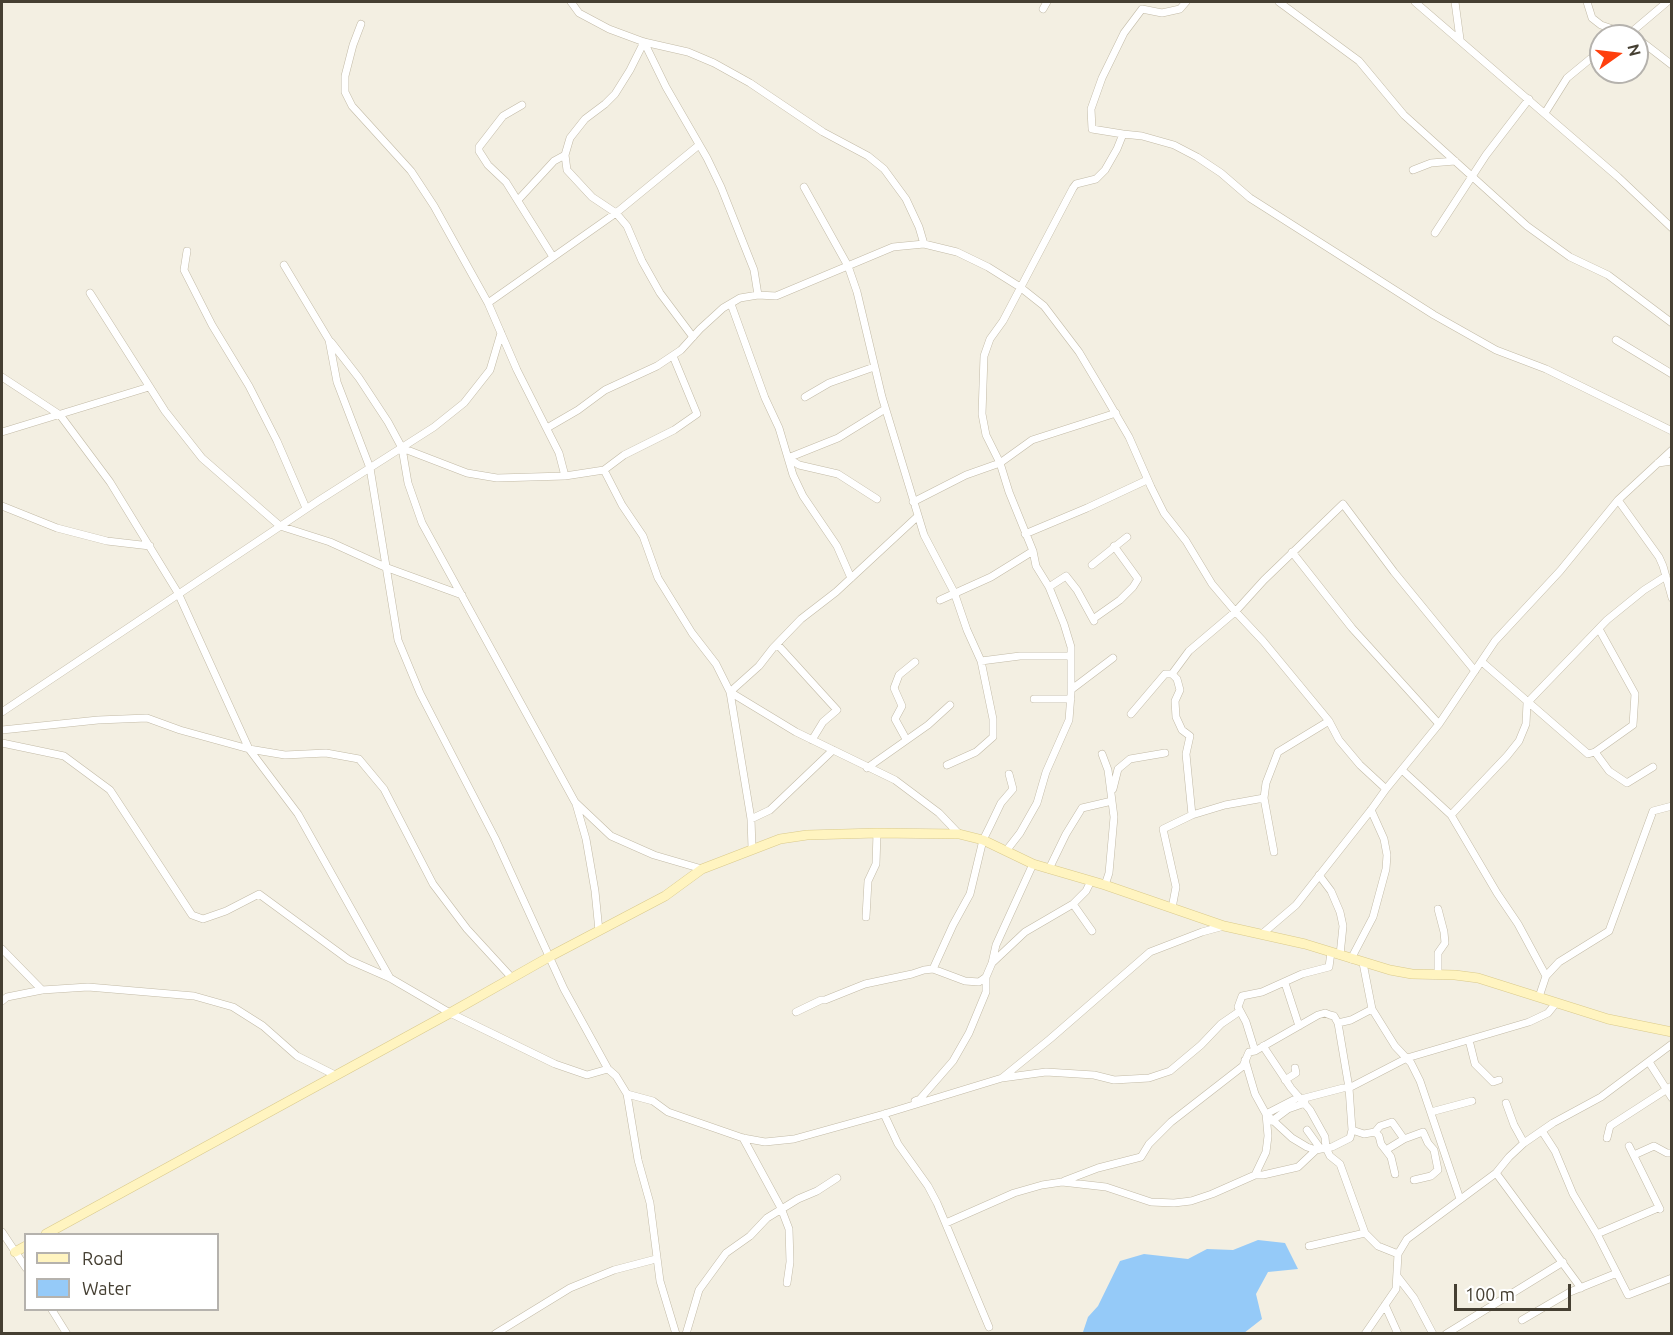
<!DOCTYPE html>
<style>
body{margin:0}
#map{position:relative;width:1673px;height:1335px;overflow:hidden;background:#f3efe2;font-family:Ubuntu,sans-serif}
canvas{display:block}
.frame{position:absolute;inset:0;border:3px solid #453f32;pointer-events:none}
.legend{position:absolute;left:24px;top:1233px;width:195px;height:78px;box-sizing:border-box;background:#fff;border:2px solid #b5b2ad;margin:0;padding:8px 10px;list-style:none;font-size:18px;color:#453f32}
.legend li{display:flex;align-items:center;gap:12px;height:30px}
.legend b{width:30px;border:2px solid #b5b2ad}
.north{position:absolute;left:1589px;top:24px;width:60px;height:60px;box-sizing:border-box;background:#fff;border:2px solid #b5b2ad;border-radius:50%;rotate:76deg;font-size:16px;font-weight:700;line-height:24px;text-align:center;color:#453f32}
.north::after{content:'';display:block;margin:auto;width:21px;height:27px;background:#ff400d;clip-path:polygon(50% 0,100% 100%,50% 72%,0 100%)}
.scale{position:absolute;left:1454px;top:1284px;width:117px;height:27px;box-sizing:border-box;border:3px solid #453f32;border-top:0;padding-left:8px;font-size:18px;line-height:21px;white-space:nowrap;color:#453f32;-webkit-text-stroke:4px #fff;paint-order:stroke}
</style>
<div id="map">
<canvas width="1673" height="1335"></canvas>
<div class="frame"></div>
<ul class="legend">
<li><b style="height:8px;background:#fff4c0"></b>Road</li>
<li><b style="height:16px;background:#95caf8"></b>Water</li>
</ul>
<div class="north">N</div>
<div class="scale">100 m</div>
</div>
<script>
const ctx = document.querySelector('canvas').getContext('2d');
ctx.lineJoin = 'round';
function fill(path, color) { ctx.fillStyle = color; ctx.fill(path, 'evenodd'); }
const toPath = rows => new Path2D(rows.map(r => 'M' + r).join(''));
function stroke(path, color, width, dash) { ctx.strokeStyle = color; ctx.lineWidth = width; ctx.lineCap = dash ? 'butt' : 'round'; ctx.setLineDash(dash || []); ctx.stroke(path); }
const water = toPath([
 [1258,1240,1285,1243,1298,1269,1268,1272,1256,1294,1262,1319,1244,1333,1083,1332,1088,1317,1098,1306,1120,1261,1144,1254,1188,1259,1207,1249,1233,1250]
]);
const street = toPath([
 [571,2,579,13,609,29,644,42,688,52,714,63,750,83,823,132,868,156,884,169,906,199,919,227,924,244],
 [1279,2,1359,61,1404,115,1527,226,1570,257,1608,275,1672,323],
 [1415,2,1618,177,1672,228],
 [1455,2,1460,39],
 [1587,2,1592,18,1601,25,1633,36],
 [1043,9,1047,2],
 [361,24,353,45,345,76,345,92,352,106,411,171,434,206,488,303,517,370,559,453,565,476],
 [1628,35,1667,2],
 [1637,38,1672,65],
 [644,42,630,70,615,94,605,104,585,119,570,138,565,155,567,170,592,197,616,213,627,226,642,261,660,293,693,337],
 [644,42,666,87,707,158,721,187,754,270,758,295],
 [522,105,503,116,479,147,479,151,488,165,506,182,553,257],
 [1545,113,1567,78,1601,50],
 [1123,134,1142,136,1174,145,1197,157,1221,173,1250,198,1434,315,1496,350,1546,369,1672,431],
 [1413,170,1431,163,1455,161],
 [804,187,848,266,857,292,882,397,924,535,954,592,967,630,981,661,993,719,993,737,976,752,947,765],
 [519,199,554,161,565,155],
 [1435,233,1486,155,1529,99],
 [187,251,184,270,212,325,249,386,277,441,306,508],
 [284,265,329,340,337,382,370,468,398,640,420,693,495,838,564,989,608,1069,616,1076,627,1094,653,1101,668,1112,743,1138,765,1142,794,1139,884,1114,1002,1078,1050,1039,1150,952,1202,932,1224,926],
 [90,293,165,411,202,458,280,526,330,542,385,567,462,595],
 [488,303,616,213,699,145],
 [731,304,765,398,779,428,793,475,803,496,837,546,851,578],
 [1616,340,1672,374],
 [331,342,359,378,388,422,402,448,467,473,497,478,565,476,604,470,624,455,674,430,697,414,673,356],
 [2,377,60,415,110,482,178,593,249,749,298,814,390,978],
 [805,397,829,383,874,367],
 [547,428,578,410,605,390,657,366,681,350,700,329,723,308,740,298,758,295,776,296,893,247,924,244,957,252,988,267,1020,287,1044,306,1079,352,1104,394,1129,437,1151,487,1164,513,1186,541,1212,584,1234,610,1263,641,1329,721,1339,740,1360,765,1386,789],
 [2,432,149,387],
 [402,448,408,483,422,523,575,802,611,836,654,855,702,869],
 [788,458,838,438,885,409],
 [788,458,799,465,838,474,877,499],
 [1658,463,1672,461],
 [604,470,622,505,643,536,658,578,692,633,716,664,730,692,751,819,752,848],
 [1618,500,1659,557,1663,566,1672,598],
 [913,502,966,475,1000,463,1032,440,1116,413],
 [2,506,57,528,107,541,150,546],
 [918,516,836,592,801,619,773,648,759,666,730,692,796,732,895,780,939,813,959,834],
 [1025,534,1087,508,1147,480],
 [1292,552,1352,628,1439,724],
 [1092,565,1127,537],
 [1049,587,1066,576,1077,590,1094,621],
 [940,600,991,577,1033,551],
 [1093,619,1120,600,1133,587,1138,579,1114,546],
 [777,644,837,710,823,722,812,740],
 [981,661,1020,656,1071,656],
 [1482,662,1588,754,1595,752,1633,725,1635,694,1599,629],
 [1172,674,1177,679,1180,690,1175,701,1176,717,1182,730,1190,736,1186,754,1192,815],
 [1072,689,1113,658],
 [1034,699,1071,699],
 [2,712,318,501,434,427,464,403,490,370,501,333],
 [1131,714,1165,674,1172,674,1189,651,1235,612,1264,580,1343,504,1394,572,1475,671],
 [2,730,98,720,147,718,180,730,249,749,285,755,326,753,359,759,384,789,433,884,467,929,512,978],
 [906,739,895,719,902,706,894,688,899,675,915,662],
 [2,743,64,756,110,790,192,915,203,919,226,911,259,894,349,960,390,978,450,1013,555,1064,587,1075,608,1069],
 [1595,752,1609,771,1627,783,1653,767],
 [1102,754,1108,770,1114,817,1109,873,1105,885],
 [867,768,928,725,950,705],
 [1402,770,1451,815,1497,893,1518,924,1546,976],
 [1113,789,1118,769,1130,759,1165,753],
 [576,804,586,839,595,891,599,931],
 [1451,815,1507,756,1519,741,1526,724,1527,703,1607,620,1644,590,1666,576],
 [751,819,770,810,833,750],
 [1006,851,1020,833,1037,803,1046,772,1069,720,1071,694,1071,647,1064,624,1049,587,1036,566,1033,551,1009,492,1000,463,986,435,982,414,984,356,990,339,1003,321,1073,188,1076,184,1096,179,1105,170,1117,149,1123,134,1092,129,1091,109,1102,78,1124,33,1142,9,1162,13,1180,9,1186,2],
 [1274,852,1264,798,1266,783,1278,752,1329,721],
 [1049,869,1066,834,1082,808,1112,801],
 [1319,875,1331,891,1340,912,1343,926,1340,955],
 [1073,904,1092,931],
 [1172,908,1176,887,1163,829,1192,815,1225,805,1264,798],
 [866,917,868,881,876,864,877,833],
 [1262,934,1296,905,1371,810,1386,789,1439,724,1495,641,1560,571,1618,500,1672,450],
 [2,949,42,990],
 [1351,959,1373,917,1386,869,1387,855,1384,839,1371,810],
 [992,963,1025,932,1073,904,1086,891,1091,881],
 [1363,963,1372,1009,1395,1046,1411,1063,1420,1081,1460,1199],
 [933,969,953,925,970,894,983,840,990,826,1001,803,1013,789,1009,774],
 [1438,975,1438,953,1445,943,1444,932,1438,909],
 [1285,983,1299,1026],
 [1539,997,1546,976,1559,962,1609,931,1653,811,1672,806],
 [2,1001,7,997,42,990,88,987,194,996,233,1007,263,1026,297,1056,335,1075],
 [796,1012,821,1000,825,1000,865,984,912,974,924,970,933,969,965,981,979,982,986,977],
 [1469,1040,1475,1064,1493,1082,1499,1080],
 [1263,1046,1291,1088,1310,1110,1325,1137,1326,1148,1332,1147,1350,1138,1352,1130,1349,1088,1338,1023,1351,1020,1372,1009],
 [1255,1051,1246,1022,1238,1007,1242,996,1262,992,1302,974,1329,967,1331,952],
 [1649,1062,1672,1098],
 [1002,1078,1046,1072,1094,1075,1114,1080,1149,1078,1170,1071,1201,1045,1221,1024,1240,1011],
 [1285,1080,1296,1073,1295,1068],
 [627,1094,638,1160,650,1203,660,1281,676,1334],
 [1299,1097,1266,1114,1292,1138,1307,1147,1316,1150,1326,1148,1330,1156,1340,1164,1365,1233,1378,1246,1398,1254],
 [1301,1099,1343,1088,1349,1088,1407,1058,1529,1022,1548,1013,1556,1003],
 [915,1101,920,1099,953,1061,969,1033,986,992,986,977,992,963,996,945,1033,864],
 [1506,1103,1514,1125,1524,1143],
 [1431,1112,1472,1101],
 [884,1114,898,1144,928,1186,937,1203,989,1327],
 [1272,1121,1288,1109,1305,1103],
 [1307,1130,1320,1148],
 [1352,1130,1364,1134,1375,1132,1379,1136,1381,1144,1391,1157,1395,1174],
 [1542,1131,1555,1151,1573,1194,1597,1234,1628,1295,1672,1278],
 [1375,1132,1380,1126,1392,1122,1404,1139],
 [743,1138,781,1208,789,1229,790,1262,787,1283],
 [1607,1138,1610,1126,1672,1086],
 [1629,1146,1660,1209],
 [1386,1150,1404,1139,1423,1132,1428,1143,1434,1150,1438,1170,1431,1176,1414,1180],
 [1634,1155,1654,1146,1667,1153,1672,1153],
 [1496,1173,1581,1288],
 [1255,1175,1263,1175,1298,1167,1316,1150],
 [1064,1181,1098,1168,1141,1157,1149,1144,1171,1122,1243,1066,1249,1052,1255,1051,1318,1015,1325,1013,1330,1015,1334,1016,1338,1023],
 [946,1223,1014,1193,1042,1185,1062,1182,1106,1187,1151,1202,1174,1203,1191,1201,1212,1194,1255,1175,1266,1152,1268,1136,1266,1114,1255,1094,1245,1060],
 [2,1232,26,1268],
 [1597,1234,1658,1208],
 [1309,1246,1365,1233],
 [1397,1276,1414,1298,1433,1334],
 [1385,1305,1398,1334],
 [52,1310,67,1334],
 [1522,1320,1570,1292,1617,1273],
 [495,1334,570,1288,614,1270,656,1259],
 [686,1334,699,1290,726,1253,750,1236,767,1218,798,1199,817,1191,837,1178],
 [1365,1334,1396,1289,1398,1254,1407,1239,1496,1173,1509,1157,1524,1143,1553,1123,1601,1097,1672,1044],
 [1446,1334,1563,1262]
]);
const secondary = toPath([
 [46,1234,450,1013,549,957,665,896,702,869,780,839,807,835,877,833,959,834,983,840,1033,864,1105,885,1224,926,1305,944,1390,970,1412,974,1455,975,1478,978,1608,1019,1672,1032],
 [15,1252,26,1246]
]);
fill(water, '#95caf8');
stroke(street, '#c2baa6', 8);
stroke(secondary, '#d9c98b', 10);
stroke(street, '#fff', 7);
stroke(secondary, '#fff4c0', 9);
</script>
